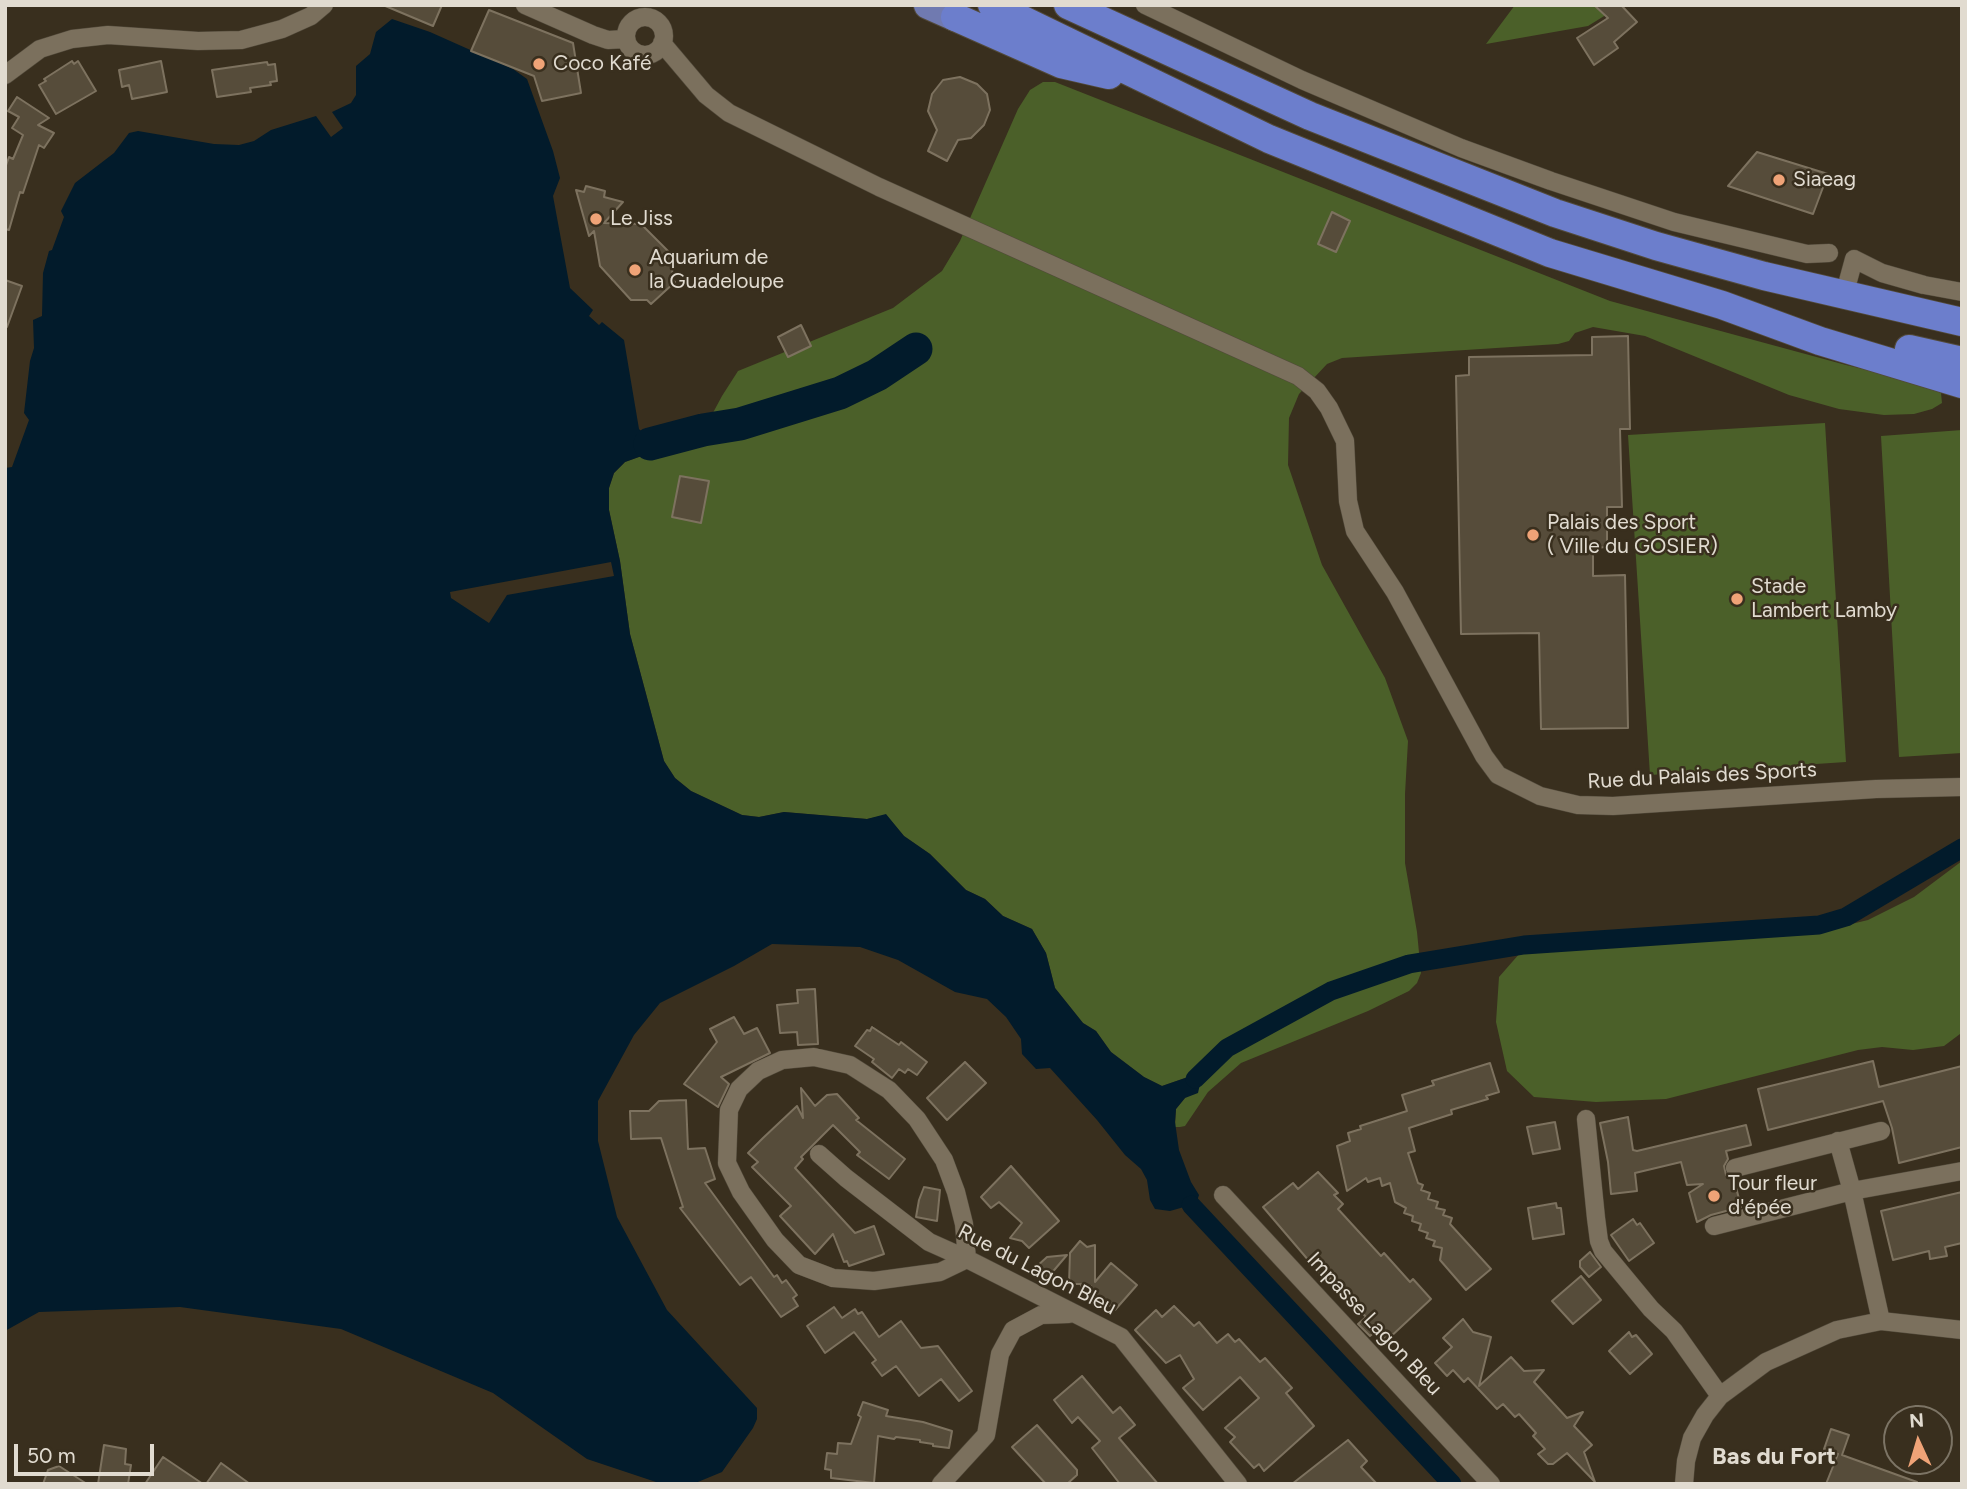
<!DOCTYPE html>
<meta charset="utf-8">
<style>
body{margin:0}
#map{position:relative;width:1967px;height:1489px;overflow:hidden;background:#392f1e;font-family:Figtree,sans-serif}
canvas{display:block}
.frame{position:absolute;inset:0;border:7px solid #e1dbd0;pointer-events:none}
.north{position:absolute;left:1883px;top:1405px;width:70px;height:70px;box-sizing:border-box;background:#392f1e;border:2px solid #7c7465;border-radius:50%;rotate:356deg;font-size:19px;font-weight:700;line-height:28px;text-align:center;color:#e1dbd0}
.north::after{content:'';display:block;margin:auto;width:24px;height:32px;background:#efa377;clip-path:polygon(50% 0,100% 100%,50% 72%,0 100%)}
.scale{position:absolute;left:14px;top:1444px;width:140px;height:32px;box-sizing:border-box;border:4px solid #e1dbd0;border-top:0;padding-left:9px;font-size:21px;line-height:24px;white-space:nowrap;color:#e1dbd0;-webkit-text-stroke:5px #392f1e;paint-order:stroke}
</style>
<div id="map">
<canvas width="1967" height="1489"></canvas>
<div class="frame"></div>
<div class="north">N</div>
<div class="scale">50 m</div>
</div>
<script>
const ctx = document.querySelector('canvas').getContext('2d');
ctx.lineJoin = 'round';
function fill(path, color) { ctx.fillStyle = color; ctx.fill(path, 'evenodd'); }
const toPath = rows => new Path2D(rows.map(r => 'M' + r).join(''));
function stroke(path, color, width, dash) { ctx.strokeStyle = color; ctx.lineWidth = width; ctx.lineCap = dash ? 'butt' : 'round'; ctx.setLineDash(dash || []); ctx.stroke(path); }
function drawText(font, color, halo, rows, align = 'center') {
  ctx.font = font + ' Figtree,sans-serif'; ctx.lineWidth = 5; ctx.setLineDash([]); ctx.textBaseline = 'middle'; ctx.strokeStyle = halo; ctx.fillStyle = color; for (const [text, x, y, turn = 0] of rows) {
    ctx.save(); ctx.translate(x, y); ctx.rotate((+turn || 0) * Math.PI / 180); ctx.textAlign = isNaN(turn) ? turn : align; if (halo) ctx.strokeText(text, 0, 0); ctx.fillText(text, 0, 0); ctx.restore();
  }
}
const green = toPath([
 [1515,5,1622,5,1588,26,1486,44],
 [1043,82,1055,82,1610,301,1846,365,1924,383,1941,393,1942,403,1932,409,1914,414,1884,415,1839,409,1789,395,1645,336,1593,327,1575,333,1569,341,1558,344,1342,358,1327,364,1299,394,1289,418,1288,465,1322,565,1385,678,1408,741,1405,794,1405,863,1417,932,1421,973,1417,983,1409,991,1368,1011,1241,1063,1208,1092,1185,1126,1180,1127,1175,1127,1176,1109,1185,1098,1188,1077,1162,1086,1144,1077,1111,1052,1096,1031,1083,1023,1055,988,1046,953,1032,929,1003,916,985,899,966,890,930,854,904,836,886,815,867,819,784,812,759,817,742,815,691,791,675,778,664,761,630,634,620,561,609,510,609,488,614,473,625,462,650,453,692,444,701,435,722,396,738,371,893,308,942,271,960,241,1018,109,1030,90],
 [1825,423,1846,762,1650,775,1628,435],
 [1962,430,1962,753,1899,757,1881,436],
 [1962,861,1962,1022,1960,1034,1944,1046,1913,1050,1882,1047,1858,1050,1666,1099,1596,1102,1534,1097,1507,1071,1496,1022,1499,977,1520,953,1546,945,1835,928,1868,920,1914,897]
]);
const water = toPath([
 [392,19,430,32,513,69,527,79,553,151,560,178,553,196,570,288,593,310,589,316,599,325,602,322,624,340,639,429,645,435,651,436,650,453,625,462,614,473,609,488,609,510,620,561,630,634,664,761,675,778,691,791,742,815,759,817,784,812,867,819,886,814,904,836,930,854,966,890,985,899,1003,916,1032,929,1046,953,1055,988,1083,1023,1096,1031,1111,1052,1144,1077,1162,1086,1188,1077,1200,1084,1198,1093,1185,1098,1176,1109,1175,1122,1179,1150,1191,1182,1199,1195,1197,1201,1191,1205,1170,1211,1155,1209,1150,1200,1147,1180,1141,1169,1125,1155,1097,1120,1050,1068,1036,1069,1022,1054,1021,1039,1006,1017,987,999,955,992,898,960,860,947,772,944,734,966,660,1003,634,1035,598,1101,598,1141,617,1217,667,1310,757,1408,757,1419,753,1428,722,1472,693,1484,662,1484,587,1459,493,1393,341,1329,180,1307,39,1312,5,1331,5,468,12,467,29,420,24,413,30,361,34,348,33,320,42,316,43,273,49,251,52,250,64,217,61,211,75,183,114,153,129,133,138,131,214,144,239,145,254,141,271,130,316,116,331,137,343,128,332,112,351,103,356,95,356,66,370,54,376,32]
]);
const pier = toPath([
 [611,562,614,576,507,595,489,623,451,598,450,592]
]);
const canal = toPath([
 [1195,1079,1227,1048,1331,991,1409,964,1524,945,1819,925,1846,917,1962,848],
 [1191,1205,1452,1484]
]);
const river = toPath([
 [650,444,703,430,740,424,840,393,877,375,916,349]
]);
const building = toPath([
 [383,5,442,5,433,26,383,5],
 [1594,5,1621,5,1637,22,1614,42,1618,48,1594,65,1577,38,1608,18,1594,5],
 [489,10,573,43,581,93,542,101,534,76,471,51,489,10],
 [72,61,74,64,78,61,96,91,56,114,39,85,46,81,44,79,72,61],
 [161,61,167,92,132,99,129,85,122,87,119,70,161,61],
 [267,62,268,65,275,64,277,81,270,82,271,85,250,88,251,92,217,97,212,70,267,62],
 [960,77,977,84,987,94,990,110,984,125,971,138,958,140,947,161,928,151,937,130,928,111,932,94,943,80,960,77],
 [17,97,49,118,38,125,54,133,44,148,39,145,23,193,20,192,9,230,5,229,5,168,9,157,13,159,23,135,12,128,19,117,8,111,17,97],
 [1757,152,1828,174,1813,214,1728,186,1757,152],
 [586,186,605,191,604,197,623,202,604,223,641,224,673,256,672,278,675,282,651,304,647,300,631,300,600,266,594,231,589,236,576,190,584,192,586,186],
 [1332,212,1350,221,1336,252,1318,244,1332,212],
 [5,280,22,286,7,327,5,327,5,280],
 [801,325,811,346,788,357,778,337,801,325],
 [1628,336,1630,429,1620,429,1622,507,1607,507,1607,547,1593,548,1593,576,1625,575,1628,728,1541,729,1539,633,1461,634,1456,376,1469,375,1469,357,1592,355,1592,337,1628,336],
 [680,476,709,481,701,523,672,517,680,476],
 [815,989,818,1044,798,1045,797,1032,780,1033,777,1005,798,1003,797,990,815,989],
 [734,1017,744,1034,757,1028,770,1053,721,1077,729,1084,718,1107,684,1084,717,1042,710,1029,734,1017],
 [872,1027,899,1045,901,1042,927,1062,917,1075,908,1069,905,1073,899,1069,892,1078,872,1062,874,1059,855,1046,867,1030,870,1031,872,1027],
 [1873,1061,1879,1087,1962,1066,1962,1147,1899,1163,1892,1128,1883,1101,1768,1130,1758,1089,1873,1061],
 [965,1062,986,1083,947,1120,927,1098,965,1062],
 [1490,1063,1499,1092,1486,1096,1488,1099,1451,1110,1452,1114,1409,1128,1415,1151,1408,1153,1418,1183,1423,1185,1421,1190,1430,1193,1428,1199,1438,1202,1436,1208,1445,1210,1443,1215,1452,1218,1450,1224,1491,1269,1466,1290,1440,1260,1442,1248,1433,1246,1435,1241,1426,1238,1428,1233,1419,1230,1421,1224,1412,1221,1413,1216,1404,1213,1406,1208,1395,1202,1390,1183,1382,1186,1380,1178,1368,1182,1366,1178,1347,1191,1337,1146,1350,1141,1348,1133,1361,1129,1360,1126,1407,1111,1402,1095,1434,1085,1432,1081,1490,1063],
 [801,1088,815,1106,827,1095,837,1094,859,1118,856,1120,905,1159,889,1179,857,1155,860,1152,833,1125,801,1157,803,1159,795,1168,855,1233,874,1226,884,1254,849,1266,847,1261,844,1262,833,1234,815,1254,780,1216,791,1206,752,1167,758,1162,748,1153,763,1138,797,1106,803,1118,801,1088],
 [686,1100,688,1149,705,1148,715,1179,705,1183,774,1277,777,1275,782,1283,786,1280,797,1295,793,1298,798,1306,781,1317,751,1277,740,1285,680,1208,683,1207,661,1138,631,1139,630,1111,649,1111,659,1101,686,1100],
 [1628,1117,1633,1150,1637,1151,1746,1125,1751,1145,1726,1151,1728,1159,1724,1166,1726,1175,1734,1179,1741,1207,1711,1215,1697,1222,1689,1193,1703,1184,1687,1185,1681,1162,1635,1173,1637,1191,1611,1194,1608,1162,1600,1123,1628,1117],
 [1555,1122,1560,1149,1533,1154,1527,1127,1555,1122],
 [1011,1166,1059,1221,1029,1248,1022,1241,1010,1238,1022,1223,999,1202,991,1208,981,1197,1011,1166],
 [1318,1172,1338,1193,1334,1195,1343,1204,1338,1209,1381,1256,1384,1253,1410,1282,1413,1279,1431,1299,1386,1341,1377,1330,1370,1336,1358,1324,1366,1317,1331,1278,1327,1282,1263,1207,1293,1183,1298,1189,1318,1172],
 [924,1187,940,1190,937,1221,916,1217,919,1200,924,1187],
 [1962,1192,1962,1243,1945,1247,1947,1256,1930,1259,1929,1251,1893,1260,1881,1211,1962,1192],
 [1556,1203,1557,1208,1561,1208,1564,1234,1533,1239,1528,1208,1556,1203],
 [1633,1219,1637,1225,1640,1223,1654,1243,1629,1261,1611,1235,1633,1219],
 [1080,1241,1087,1247,1095,1245,1095,1282,1111,1263,1137,1285,1115,1310,1089,1288,1091,1286,1081,1288,1081,1284,1069,1284,1070,1253,1080,1241],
 [1590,1252,1601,1267,1589,1277,1580,1267,1580,1261,1590,1252],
 [1067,1255,1044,1282,1036,1276,1035,1268,1047,1257,1067,1255],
 [1581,1276,1601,1300,1573,1324,1552,1301,1581,1276],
 [1174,1306,1194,1326,1199,1322,1217,1343,1228,1334,1235,1342,1239,1339,1260,1362,1265,1358,1292,1388,1286,1393,1314,1426,1264,1471,1259,1464,1254,1468,1230,1442,1235,1437,1225,1428,1259,1398,1240,1377,1203,1410,1183,1388,1194,1379,1180,1355,1166,1363,1135,1330,1156,1310,1162,1317,1174,1306],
 [834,1307,842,1318,855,1309,858,1314,862,1312,879,1337,901,1321,921,1348,938,1346,972,1391,959,1401,941,1379,919,1396,896,1366,882,1376,872,1363,876,1360,854,1332,825,1353,807,1326,834,1307],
 [1463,1319,1473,1332,1491,1337,1479,1386,1511,1357,1524,1371,1544,1370,1534,1382,1567,1418,1583,1412,1574,1426,1592,1445,1584,1452,1595,1482,1567,1453,1553,1464,1548,1464,1538,1454,1545,1449,1533,1436,1536,1433,1519,1414,1515,1417,1503,1404,1497,1409,1468,1378,1464,1382,1453,1370,1447,1376,1435,1363,1452,1347,1443,1338,1463,1319],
 [1629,1332,1632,1337,1636,1335,1652,1354,1630,1374,1609,1351,1629,1332],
 [1082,1376,1113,1413,1120,1407,1135,1425,1119,1438,1158,1484,1120,1484,1092,1448,1100,1441,1078,1417,1072,1423,1054,1400,1082,1376],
 [863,1402,888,1410,886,1416,923,1422,952,1431,949,1448,933,1446,933,1444,920,1442,920,1440,896,1437,894,1439,878,1436,874,1483,831,1478,831,1470,825,1469,827,1453,837,1454,838,1443,851,1444,861,1417,858,1415,863,1402],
 [1037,1425,1077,1470,1077,1475,1067,1484,1046,1484,1012,1447,1037,1425],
 [1831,1429,1849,1435,1842,1455,1917,1482,1917,1484,1826,1484,1838,1454,1824,1449,1831,1429],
 [1348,1440,1367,1461,1361,1467,1377,1484,1292,1484,1348,1440],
 [104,1445,126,1449,125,1464,131,1465,128,1484,98,1484,104,1445],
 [163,1457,203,1484,145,1484,163,1457],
 [221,1463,250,1484,206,1484,221,1463],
 [59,1466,87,1484,43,1484,48,1470,59,1466]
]);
const minor = toPath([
 [525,5,593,35,608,40,626,39],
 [1145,5,1302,80,1461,148,1551,181,1674,222,1807,254,1829,253],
 '626 36a19 19 0 1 1 38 0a19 19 0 1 1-38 0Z',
 [662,43,706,95,729,113,879,187,1298,376,1317,391,1329,408,1345,441,1348,501,1355,531,1395,592,1484,756,1498,775,1540,796,1578,805,1613,806,1876,789,1962,787],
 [5,75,40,49,72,39,108,35,198,41,241,40,282,29,311,16,324,5],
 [1848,281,1854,259,1882,273,1924,285,1962,292],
 [814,1057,850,1065,889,1090,917,1119,944,1160,956,1192,964,1224,967,1259,940,1272,874,1281,833,1278,799,1265,775,1240,741,1192,727,1163,729,1110,739,1089,758,1071,782,1060,814,1057],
 [1586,1119,1596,1218,1599,1241,1603,1251,1651,1309,1674,1331,1720,1396],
 [1838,1141,1852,1191,1881,1321],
 [819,1154,846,1178,929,1242,967,1259,1121,1337,1238,1484],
 [1735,1168,1881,1131],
 [1223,1195,1491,1484],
 [1714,1226,1852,1191,1962,1171],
 [941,1484,986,1435,1000,1354,1013,1330,1041,1315,1069,1314],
 [1684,1484,1686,1461,1692,1438,1705,1415,1720,1396,1766,1362,1837,1330,1881,1321,1962,1330]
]);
const primary = toPath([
 [928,5,955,17]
]);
const trunk = toPath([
 [992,5,1269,139,1550,253,1722,305,1820,341,1962,384],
 [1068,5,1310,116,1555,213,1656,246,1764,276,1962,322],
 [955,17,1061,64,1109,75],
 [1909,349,1962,361]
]);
const markers = [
 [539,64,7,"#efa377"],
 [1779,180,7,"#efa377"],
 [596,219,7,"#efa377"],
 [635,270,7,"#efa377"],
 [1533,535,7,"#efa377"],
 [1737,599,7,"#efa377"],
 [1714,1196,7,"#efa377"]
];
const poiNames = [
 ["Coco Kafé",553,64],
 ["Siaeag",1793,180],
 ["Le Jiss",610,219],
 ["Aquarium de",649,258],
 ["la Guadeloupe",649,282],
 ["Palais des Sport",1547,523],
 ["( Ville du GOSIER)",1547,547],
 ["Stade",1751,587],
 ["Lambert Lamby",1751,611],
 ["Tour fleur",1728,1184],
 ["d'épée",1728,1208]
];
const streetNames = [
 ["Rue du Palais des Sports",1702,776,-3],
 ["Rue du Lagon Bleu",1037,1270,27],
 ["Impasse Lagon Bleu",1374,1324,47]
];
const quarterNames = [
 ["Bas du Fort",1774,1457]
];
fill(green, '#4b6029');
fill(water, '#021b2b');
fill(pier, '#392f1e');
stroke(canal, '#021b2b', 19);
stroke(river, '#021b2b', 33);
fill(building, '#564c3a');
stroke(building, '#7d725f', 2);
stroke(minor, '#524a3b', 19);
stroke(primary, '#524a3b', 30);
stroke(trunk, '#524a3b', 30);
stroke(minor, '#7b705d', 18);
stroke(primary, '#707ab0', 28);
stroke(trunk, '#6c7ecc', 28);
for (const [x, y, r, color] of markers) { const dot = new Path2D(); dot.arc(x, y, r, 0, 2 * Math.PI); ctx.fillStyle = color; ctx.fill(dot); stroke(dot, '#392f1e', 2.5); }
drawText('21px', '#e1dbd0', '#392f1e', poiNames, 'left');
drawText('21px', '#e1dbd0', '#392f1e', streetNames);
drawText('bold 24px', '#e1dbd0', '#392f1e', quarterNames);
</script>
